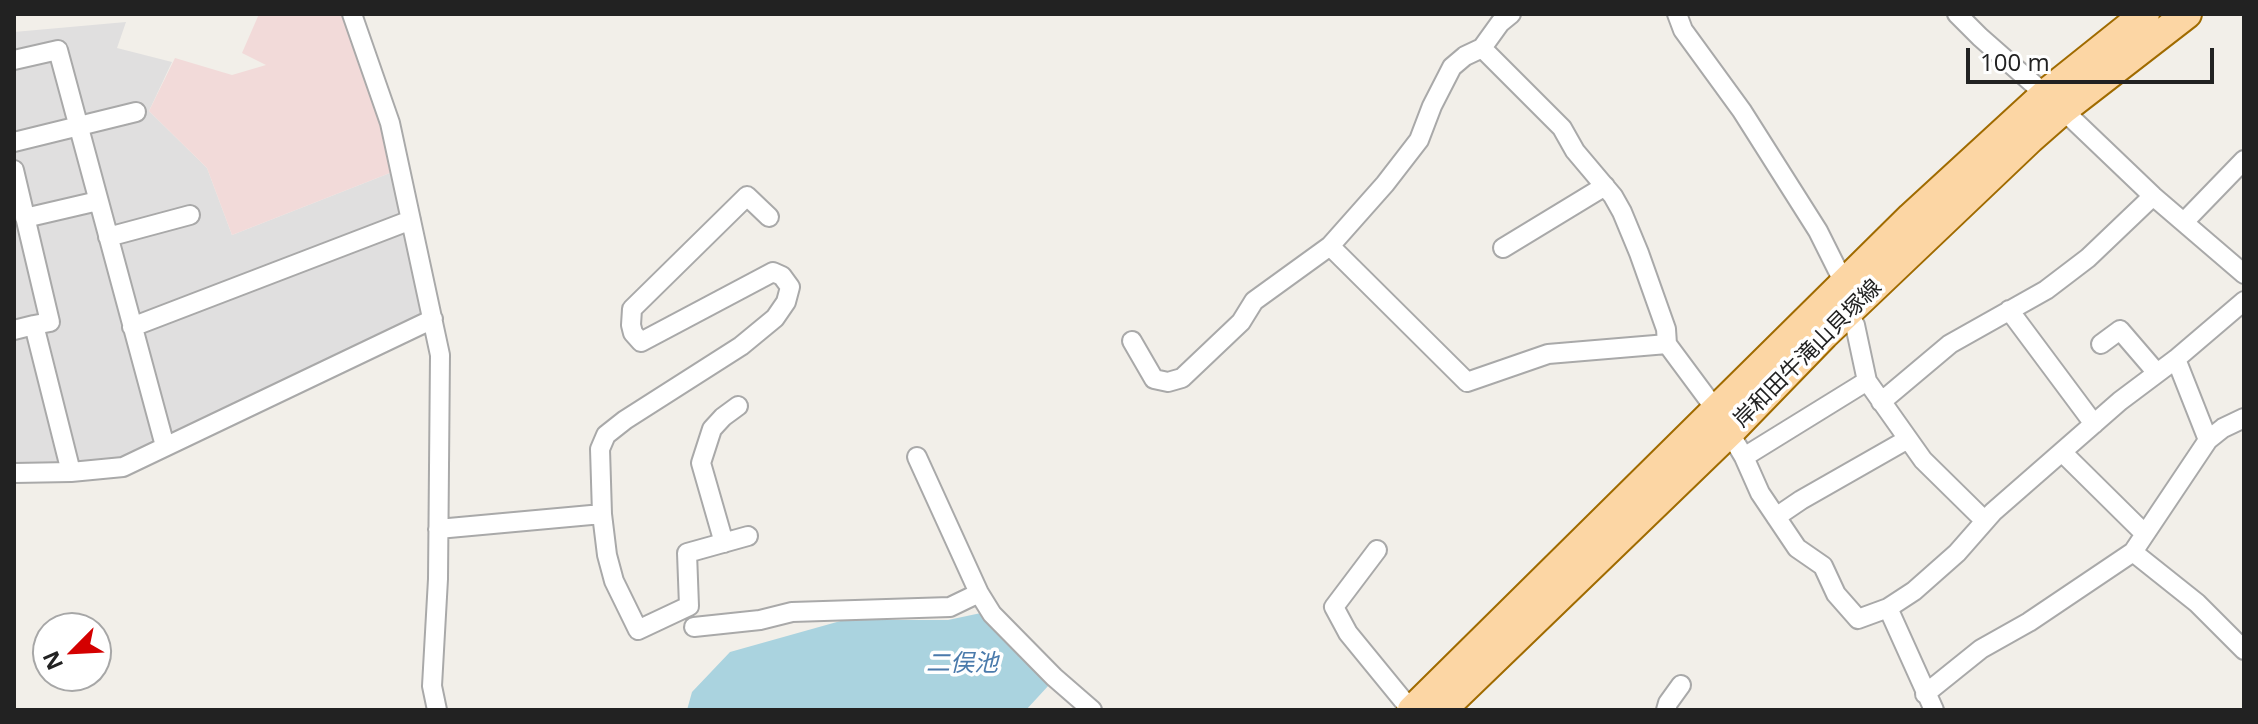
<!DOCTYPE html>
<meta charset="utf-8">
<style>
body{margin:0}
#map{position:relative;width:2258px;height:724px;overflow:hidden;background:#f2efe9;font-family:"Open Sans",sans-serif}
canvas{display:block}
.frame{position:absolute;inset:0;border:16px solid #222;pointer-events:none}
.north{position:absolute;left:32px;top:612px;width:80px;height:80px;box-sizing:border-box;background:#fff;border:2px solid #a7a7a7;border-radius:50%;rotate:246deg;font-size:22px;font-weight:700;line-height:32px;text-align:center;color:#222}
.north::after{content:'';display:block;margin:auto;width:28px;height:36px;background:#d40000;clip-path:polygon(50% 0,100% 100%,50% 72%,0 100%)}
.scale{position:absolute;left:1966px;top:48px;width:248px;height:36px;box-sizing:border-box;border:4px solid #222;border-top:0;padding-left:10px;font-size:24px;line-height:28px;white-space:nowrap;color:#222;-webkit-text-stroke:6px #fff;paint-order:stroke}
</style>
<div id="map">
<canvas width="2258" height="724"></canvas>
<div class="frame"></div>
<div class="north">N</div>
<div class="scale">100 m</div>
</div>
<script>
const ctx = document.querySelector('canvas').getContext('2d');
ctx.lineJoin = 'round';
function fill(path, color) { ctx.fillStyle = color; ctx.fill(path, 'evenodd'); }
const toPath = rows => new Path2D(rows.map(r => 'M' + r).join(''));
function stroke(path, color, width, dash) { ctx.strokeStyle = color; ctx.lineWidth = width; ctx.lineCap = dash ? 'butt' : 'round'; ctx.setLineDash(dash || []); ctx.stroke(path); }
function drawText(font, color, halo, rows, align = 'center') {
  ctx.font = font + ' "Open Sans","Noto Sans JP",sans-serif'; ctx.lineWidth = 7; ctx.setLineDash([]); ctx.textBaseline = 'middle'; ctx.strokeStyle = halo; ctx.fillStyle = color; for (const [text, x, y, turn = 0] of rows) {
    ctx.save(); ctx.translate(x, y); ctx.rotate((+turn || 0) * Math.PI / 180); ctx.textAlign = isNaN(turn) ? turn : align; if (halo) ctx.strokeText(text, 0, 0); ctx.fillText(text, 0, 0); ctx.restore();
  }
}
const residential = toPath([
 [126,22,117,48,172,62,149,111,207,168,232,235,400,169,433,319,123,467,14,473,14,32]
]);
const commercial = toPath([
 [259,14,352,14,400,169,232,235,207,168,149,111,175,58,232,75,266,65,242,53]
]);
const water = toPath([
 [981,613,1049,685,1026,710,687,710,692,692,730,652,844,620,948,620]
]);
const minor = toPath([
 [352,14,390,123,440,355,438,579,432,686,437,710],
 [1677,14,1683,30,1742,111,1818,231,1844,283],
 [1957,14,1980,37,2063,110,2153,196,2244,274],
 [1482,48,1500,23,1511,14],
 [14,60,58,50,165,446],
 [14,142,136,112],
 [14,170,50,322,34,325,71,472],
 [25,218,98,201],
 [2184,222,2244,160],
 [108,237,190,215],
 [1330,246,1467,382,1548,354,1667,344],
 [1503,248,1605,186],
 [2009,310,2094,424],
 [1847,313,1855,325,1867,381,1923,460,1985,521],
 [132,327,411,220],
 [14,330,34,325],
 [1132,341,1154,379,1168,382,1182,378,1241,322,1254,301,1330,246,1385,184,1419,140,1432,106,1452,67,1465,56,1482,48,1562,128,1575,151,1613,196,1622,212,1639,253,1666,329,1667,344,1716,410,1744,457,1760,493,1797,548,1823,566,1836,594,1858,619,1888,608,1934,710],
 [2101,344,2120,330,2157,373],
 [2176,359,2208,440],
 [1881,402,1950,344,2046,290,2088,258,2153,196],
 [2062,452,2145,534],
 [917,457,979,593,992,614,1054,677,1092,710],
 [1744,457,1867,381],
 [14,473,71,472,123,467,433,319],
 [1776,517,1801,500,1908,439],
 [438,529,602,514],
 [748,536,687,553,689,606,638,630,614,581,607,555,602,514,600,449,606,435,625,420,741,346,775,318,786,302,790,287,782,276,773,272,641,342,633,333,631,325,632,309,747,196,769,217],
 [724,543,701,463,712,429,723,417,738,406],
 [1377,550,1334,607,1348,633,1411,710],
 [2133,552,2197,603,2244,650],
 [1888,608,1914,591,1957,553,1993,512,2120,401,2176,359,2244,301],
 [694,627,760,620,792,612,950,607,979,593],
 [1925,694,1981,649,2029,622,2133,552,2208,440,2223,428,2244,418],
 [1666,710,1668,703,1681,685]
]);
const primary = toPath([
 [1412,710,1911,217,2045,94,2145,14],
 [1442,710,1730,432,1824,335,2030,139,2063,110,2187,14]
]);
const streetNames = [
 ["岸和田牛滝山貝塚線",1808,354,-45]
];
const waterNames = [
 ["二俣池",962,664]
];
fill(residential, '#e0dfdf');
fill(commercial, '#f2dad9');
fill(water, '#aad3df');
stroke(minor, '#a9a9a9', 22);
stroke(primary, '#a06b00', 32);
stroke(minor, '#fff', 18);
stroke(primary, '#fcd6a4', 28);
drawText('22px', '#222', '#fff', streetNames);
drawText('italic 24px', '#4a7aab', '#fff', waterNames);
</script>
